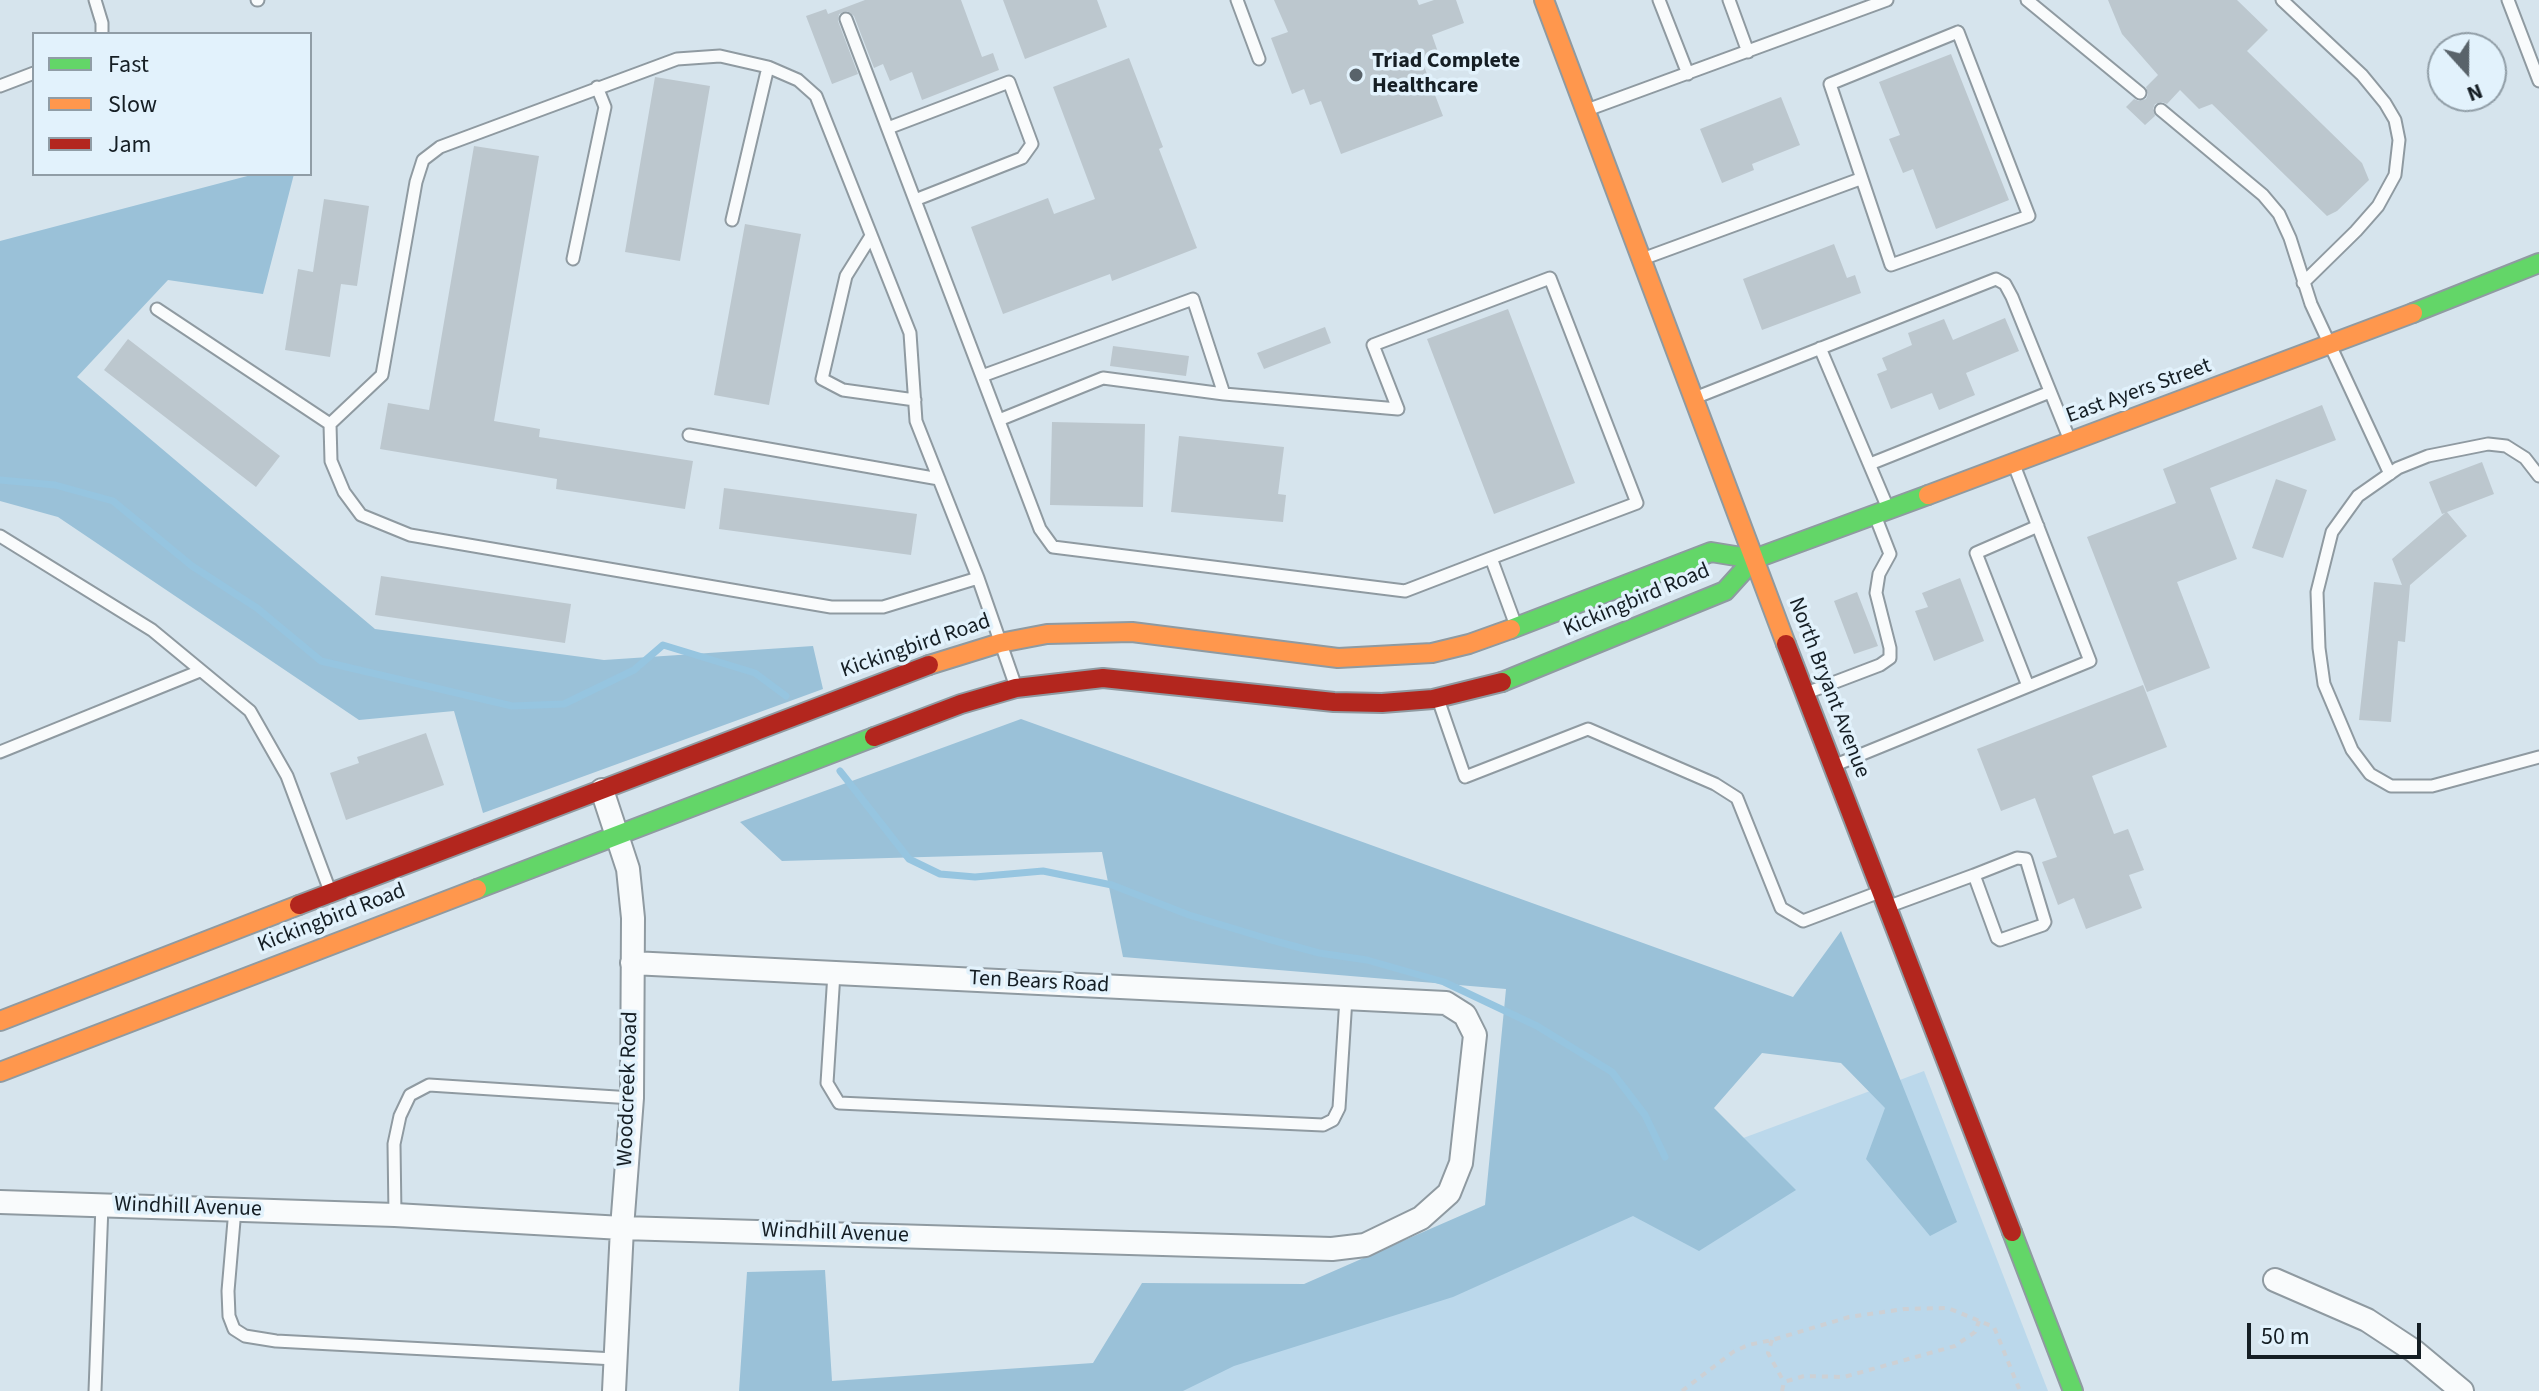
<!DOCTYPE html>
<style>
body{margin:0}
#map{position:relative;width:2539px;height:1391px;overflow:hidden;background:#d6e4ed;font-family:"Source Sans 3",sans-serif}
canvas{display:block}
.legend{position:absolute;left:32px;top:32px;width:280px;height:144px;box-sizing:border-box;background:#e2f2fc;border:2px solid #909da6;margin:0;padding:10px 14px;list-style:none;font-size:24px;color:#151e24}
.legend li{display:flex;align-items:center;gap:16px;height:40px}
.legend b{width:40px;border:2px solid #909da6}
.north{position:absolute;left:2427px;top:32px;width:80px;height:80px;box-sizing:border-box;background:#e2f2fc;border:2px solid #909da6;border-radius:50%;rotate:159deg;font-size:22px;font-weight:700;line-height:32px;text-align:center;color:#151e24}
.north::after{content:'';display:block;margin:auto;width:28px;height:36px;background:#59636a;clip-path:polygon(50% 0,100% 100%,50% 72%,0 100%)}
.scale{position:absolute;left:2247px;top:1323px;width:174px;height:36px;box-sizing:border-box;border:4px solid #151e24;border-top:0;padding-left:10px;font-size:24px;line-height:28px;white-space:nowrap;color:#151e24;-webkit-text-stroke:6px #e2f2fc;paint-order:stroke}
</style>
<div id="map">
<canvas width="2539" height="1391"></canvas>
<ul class="legend">
<li><b style="height:10px;background:#63d668"></b>Fast</li>
<li><b style="height:10px;background:#ff974d"></b>Slow</li>
<li><b style="height:10px;background:#b3261e"></b>Jam</li>
</ul>
<div class="north">N</div>
<div class="scale">50 m</div>
</div>
<script>
const ctx = document.querySelector('canvas').getContext('2d');
ctx.lineJoin = 'round';
function fill(path, color) { ctx.fillStyle = color; ctx.fill(path, 'evenodd'); }
const toPath = rows => new Path2D(rows.map(r => 'M' + r).join(''));
function stroke(path, color, width, dash) { ctx.strokeStyle = color; ctx.lineWidth = width; ctx.lineCap = dash ? 'butt' : 'round'; ctx.setLineDash(dash || []); ctx.stroke(path); }
function drawText(font, color, halo, rows, align = 'center') {
  ctx.font = font + ' "Source Sans 3",sans-serif'; ctx.lineWidth = 7; ctx.setLineDash([]); ctx.textBaseline = 'middle'; ctx.strokeStyle = halo; ctx.fillStyle = color; for (const [text, x, y, turn = 0] of rows) {
    ctx.save(); ctx.translate(x, y); ctx.rotate((+turn || 0) * Math.PI / 180); ctx.textAlign = isNaN(turn) ? turn : align; if (halo) ctx.strokeText(text, 0, 0); ctx.fillText(text, 0, 0); ctx.restore();
  }
}
const green = toPath([
 [1924,1071,2048,1391,1061,1391]
]);
const forest = toPath([
 [255,174,294,174,263,294,168,280,77,377,375,629,604,660,813,646,823,689,483,813,454,711,359,720,58,517,0,501,0,241],
 [1021,719,1793,997,1841,931,1957,1222,1930,1236,1866,1159,1885,1108,1841,1063,1762,1053,1714,1108,1796,1190,1699,1251,1633,1216,1453,1297,1234,1366,1183,1391,739,1391,747,1272,825,1270,832,1381,1093,1363,1142,1283,1304,1284,1485,1205,1506,989,1123,957,1102,852,782,861,740,822]
]);
const stream = toPath([
 [0,480,55,485,113,501,192,566,257,608,321,661,512,706,564,704,634,670,663,645,755,673,786,696],
 [840,771,909,859,940,874,975,877,1043,871,1112,885,1189,915,1268,939,1319,953,1367,960,1444,982,1537,1026,1612,1072,1645,1115,1665,1157]
]);
const building = toPath([
 [865,0,961,0,982,57,993,53,999,70,922,100,912,72,890,81,883,64,874,68,854,16,847,11,839,14,838,21,858,74,832,84,806,16,826,9,828,14],
 [1003,0,1097,0,1107,27,1025,59],
 [1274,0,1417,0,1419,5,1434,0,1456,0,1464,23,1432,35,1439,55,1422,61,1443,116,1341,154,1321,101,1310,105,1304,89,1292,94,1271,38,1288,32],
 [2108,0,2237,0,2268,30,2247,51,2362,163,2369,180,2337,211,2327,216,2212,104,2199,109,2180,90,2167,104,2162,102,2155,104,2153,109,2155,116,2145,125,2126,107,2134,99,2139,101,2146,99,2148,94,2146,87,2158,75,2122,34],
 [1951,54,2009,200,1936,229,1913,169,1903,173,1889,139,1900,135,1879,82],
 [1129,58,1163,147,1159,149,1197,248,1112,281,1110,274,1003,314,971,227,1048,198,1054,214,1095,199,1053,87],
 [655,77,710,86,680,261,625,252],
 [1781,97,1800,145,1752,164,1754,170,1722,183,1700,129],
 [474,146,539,156,494,421,540,429,539,437,693,461,685,509,556,489,557,479,380,449,388,403,429,410],
 [324,199,369,206,357,286,341,284,330,357,285,350,298,269,313,272],
 [745,224,801,234,769,405,714,395],
 [1834,244,1847,278,1855,275,1861,293,1762,330,1743,279],
 [1508,309,1575,483,1494,514,1427,339],
 [2005,318,2019,351,1966,373,1975,395,1939,410,1932,393,1891,409,1877,374,1887,370,1882,358,1912,345,1908,333,1944,319,1953,340],
 [1325,327,1331,343,1264,369,1257,353],
 [128,339,280,456,256,487,104,370],
 [1113,346,1189,356,1186,376,1110,366],
 [2322,405,2336,440,2210,488,2237,559,2177,582,2210,668,2147,692,2087,537,2176,503,2163,469],
 [1052,422,1145,424,1143,507,1050,505],
 [1179,436,1284,447,1278,494,1286,495,1283,522,1171,512],
 [2482,462,2494,494,2447,512,2467,536,2410,585,2405,642,2398,641,2391,722,2359,720,2374,582,2402,585,2392,559,2445,513,2442,514,2429,482],
 [2276,479,2307,490,2283,558,2252,548],
 [724,488,917,514,911,555,719,529],
 [381,576,571,604,565,643,375,615],
 [1960,578,1984,641,1934,661,1915,611,1928,607,1922,593],
 [1857,592,1878,646,1854,654,1834,601],
 [2143,685,2167,747,2092,776,2114,834,2128,829,2144,870,2129,875,2142,908,2086,929,2074,898,2058,905,2042,862,2057,857,2035,798,2001,811,1977,749],
 [426,733,444,785,346,820,330,773,359,763,357,757]
]);
const path = toPath([
 [1772,1340,1768,1353,1784,1382],
 [1682,1391,1733,1352,1748,1345,1772,1340,1849,1317,1904,1309,1948,1308,1994,1327,2020,1391],
 [1782,1391,1784,1382,1804,1376,1844,1377,1955,1346,1975,1332,1979,1321]
]);
const lane = toPath([
 [95,0,102,23,102,34],
 [257,0,258,0],
 [1237,0,1259,59],
 [1659,0,1688,74],
 [1729,0,1748,52],
 [2027,0,2140,93],
 [2282,0,2362,75,2385,103,2395,120,2399,140,2395,175,2378,206,2356,231,2303,283],
 [2508,0,2539,81],
 [846,19,1040,529,1053,547,1405,591,1491,558,1515,623],
 [1958,32,2029,216,1891,265,1830,84,1958,32],
 [0,86,34,73],
 [1587,110,1887,0],
 [2161,110,2263,195,2279,214,2290,238,2311,304,2390,474],
 [888,128,1009,82,1032,144,1022,158,915,200],
 [732,220,768,67],
 [871,236,846,276,822,379,843,390,915,400],
 [1645,258,1860,179],
 [573,259,605,107,597,87],
 [157,309,330,424],
 [1820,348,1887,506],
 [982,376,1193,299,1224,394,1398,409,1373,345,1550,278,1637,503,1491,558],
 [1697,397,1996,279,2005,284,2012,297,2069,438],
 [999,420,1103,378,1224,394],
 [689,435,939,479],
 [1870,464,2050,392],
 [2539,476,2525,458,2506,446,2488,444,2428,456,2398,468,2358,496,2332,532,2317,592,2319,648,2324,684,2352,750,2370,774,2391,786,2432,786,2539,757],
 [0,536,152,630,250,711,287,776,330,891],
 [978,578,883,607,831,607,410,535,361,515,344,492,331,461,330,424,382,375,416,182,423,160,440,147,677,59,720,56,768,67,798,80,816,96,910,333,916,421,978,578,1016,687],
 [2028,686,1976,553,2038,526],
 [1809,692,1880,665,1890,658,1890,648,1876,593,1879,574,1890,554,1876,518],
 [1439,702,1465,777,1588,729,1715,784,1737,798,1781,908,1803,921,1877,893],
 [0,752,200,671],
 [1833,766,2090,661,2014,465],
 [1887,907,1974,875,1997,938,2000,940,2043,925,2045,922,2026,859,2017,858,1974,875],
 [834,973,827,1083,839,1103,1323,1125,1333,1120,1339,1108,1346,998],
 [235,1209,228,1291,229,1316,234,1329,245,1336,276,1341,615,1359],
 [395,1215,394,1144,400,1116,410,1095,429,1085,632,1098],
 [95,1391,102,1205]
]);
const street = toPath([
 [602,790,628,869,633,918,632,1098,622,1228,614,1391],
 [0,1202,395,1215,622,1228,1332,1249,1365,1245,1421,1218,1449,1193,1461,1163,1475,1035,1465,1015,1446,1003,632,963],
 [2275,1280,2367,1320,2414,1351,2462,1391]
]);
const fast = toPath([
 [2413,313,2539,263],
 [1511,629,1711,552,1754,559],
 [1502,682,1725,591,1754,559,1928,495],
 [477,889,874,737],
 [2012,1232,2073,1391]
]);
const slow = toPath([
 [1544,0,1786,644],
 [1928,495,2413,313],
 [929,665,1000,643,1047,634,1132,632,1338,658,1432,653,1469,644,1511,629],
 [0,1021,299,905],
 [0,1072,477,889]
]);
const jam = toPath([
 [1786,644,2012,1232],
 [874,737,961,704,1016,688,1103,678,1334,702,1382,703,1433,699,1502,682],
 [299,905,929,665]
]);
const markers = [
 [1356,75,8,"#59636a"]
];
const poiNames = [
 ["Triad Complete",1372,62],
 ["Healthcare",1372,87]
];
const streetNames = [
 ["East Ayers Street",2139,392,-20],
 ["Kickingbird Road",1637,601,-23],
 ["Kickingbird Road",916,647,-19],
 ["North Bryant Avenue",1828,688,69],
 ["Kickingbird Road",332,919,-21],
 ["Ten Bears Road",1039,983,3],
 ["Woodcreek Road",629,1089,-88],
 ["Windhill Avenue",188,1208,2],
 ["Windhill Avenue",835,1234,2]
];
fill(green, '#bbd8eb');
fill(forest, '#9ac1d8');
stroke(stream, '#96c5e0', 7);
fill(building, '#bcc7ce');
stroke(lane, '#8f9aa1', 15);
stroke(street, '#8f9aa1', 26);
stroke(fast, '#8f9aa1', 22);
stroke(slow, '#8f9aa1', 22);
stroke(jam, '#8f9aa1', 22);
stroke(path, '#cdd0d4', 4, [6, 6]);
stroke(lane, '#f9fbfc', 11);
stroke(street, '#f9fbfc', 22);
stroke(fast, '#63d668', 18);
stroke(slow, '#ff974d', 18);
stroke(jam, '#b3261e', 18);
for (const [x, y, r, color] of markers) { const dot = new Path2D(); dot.arc(x, y, r, 0, 2 * Math.PI); ctx.fillStyle = color; ctx.fill(dot); stroke(dot, '#e2f2fc', 3); }
drawText('bold 22px', '#151e24', '#e2f2fc', poiNames, 'left');
drawText('22px', '#151e24', '#e2f2fc', streetNames);
</script>
